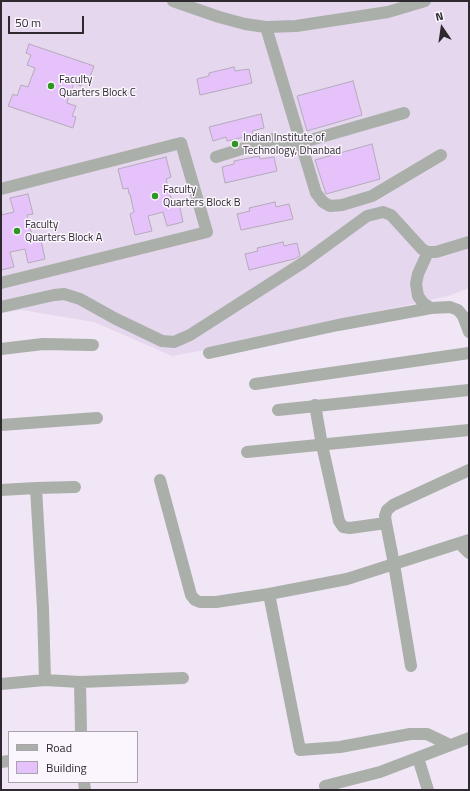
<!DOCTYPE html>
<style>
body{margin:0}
#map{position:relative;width:470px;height:791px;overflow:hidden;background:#f0e6f5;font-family:"Titillium Web",sans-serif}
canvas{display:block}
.frame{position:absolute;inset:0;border:2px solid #2d292f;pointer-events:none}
.legend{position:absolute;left:8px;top:731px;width:130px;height:52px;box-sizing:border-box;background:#fbf5fe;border:1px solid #a9a3ab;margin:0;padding:5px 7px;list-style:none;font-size:12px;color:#2d292f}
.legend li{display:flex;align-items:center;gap:8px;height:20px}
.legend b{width:20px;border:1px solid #a9a3ab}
.north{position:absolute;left:422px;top:8px;width:40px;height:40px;-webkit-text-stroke:3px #fbf5fe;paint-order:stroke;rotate:347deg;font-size:11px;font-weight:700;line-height:16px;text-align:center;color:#2d292f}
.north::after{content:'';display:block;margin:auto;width:14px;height:18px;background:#2d292f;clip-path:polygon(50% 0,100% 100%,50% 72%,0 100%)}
.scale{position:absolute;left:8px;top:16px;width:76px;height:18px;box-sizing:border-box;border:2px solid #2d292f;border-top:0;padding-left:5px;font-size:12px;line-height:14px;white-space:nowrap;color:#2d292f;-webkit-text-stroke:3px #fbf5fe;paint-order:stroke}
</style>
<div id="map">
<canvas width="470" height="791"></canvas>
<div class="frame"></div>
<ul class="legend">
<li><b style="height:5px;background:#aaafa9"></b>Road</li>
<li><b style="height:11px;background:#e6c2fb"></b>Building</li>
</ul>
<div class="north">N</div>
<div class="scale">50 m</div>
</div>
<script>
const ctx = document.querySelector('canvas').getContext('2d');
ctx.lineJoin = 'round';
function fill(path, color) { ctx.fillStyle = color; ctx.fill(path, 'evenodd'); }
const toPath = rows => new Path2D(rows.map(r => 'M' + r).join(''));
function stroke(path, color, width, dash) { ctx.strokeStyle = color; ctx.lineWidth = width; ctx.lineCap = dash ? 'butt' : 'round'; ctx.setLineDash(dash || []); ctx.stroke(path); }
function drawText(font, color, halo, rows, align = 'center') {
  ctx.font = font + ' "Titillium Web",sans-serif'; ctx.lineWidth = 3; ctx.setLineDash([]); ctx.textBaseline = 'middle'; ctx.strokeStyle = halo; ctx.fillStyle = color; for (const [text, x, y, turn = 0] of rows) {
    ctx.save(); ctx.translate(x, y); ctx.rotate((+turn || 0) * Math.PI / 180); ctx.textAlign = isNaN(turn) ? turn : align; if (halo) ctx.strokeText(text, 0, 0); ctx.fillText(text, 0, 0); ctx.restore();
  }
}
const built = toPath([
 [1,1,469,1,469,288,448,296,363,315,309,331,172,356,94,322,22,310,1,313]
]);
const building = toPath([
 [29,44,94,66,90,77,85,75,81,86,74,83,68,99,67,103,76,106,72,116,76,117,73,128,8,106,13,94,17,96,21,85,28,87,35,68,27,65,31,55,26,53,29,44],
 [234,67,235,71,249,69,252,83,200,95,197,79,209,76,209,73,234,67],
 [353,81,362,115,307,131,297,96,353,81],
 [261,114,264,128,252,131,253,135,227,141,226,137,213,141,209,127,261,114],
 [372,144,380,179,326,194,315,160,372,144],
 [259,156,260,159,274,157,277,171,225,183,222,167,234,164,234,161,259,156],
 [166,157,171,177,166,179,171,198,172,198,174,204,179,203,183,222,167,226,163,212,148,216,152,231,135,235,130,214,134,212,130,194,129,194,128,188,123,189,118,169,166,157],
 [28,194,33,214,27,215,32,235,34,235,35,241,41,240,45,259,28,263,25,249,10,252,14,267,1,270,1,215,14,212,10,198,28,194],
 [275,202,276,207,289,204,293,219,241,230,237,214,250,211,249,208,275,202],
 [283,242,284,246,297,243,300,256,294,259,249,270,245,254,258,251,257,248,283,242]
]);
const minor = toPath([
 [173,1,219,17,245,24,266,27,296,26,388,12,425,1],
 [266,27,316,193,323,202,330,206,342,205,372,196,441,155],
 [216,157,273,139,300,143,404,113],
 [1,189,181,143,207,232,1,283],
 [428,252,418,274,416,284,418,296,423,303,431,308,450,307,458,310,463,316,469,332],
 [1,307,54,295,64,294,80,299,116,319,162,341,174,342,190,335,304,262,367,216,383,212,391,215,422,249,428,252,436,252,469,242],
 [1,349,43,344,93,345],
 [209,353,338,325,431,308],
 [255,384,469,353],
 [315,405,322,445,339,521,343,527,350,528,386,523],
 [278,410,469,390],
 [1,425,97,418],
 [247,452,469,430],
 [160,480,191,595,195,600,200,602,216,602,269,594,347,579,469,540],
 [36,488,43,609,45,680],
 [1,490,36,488,75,487],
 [459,543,469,553],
 [269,594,300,750,340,747,410,734,427,734,450,745],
 [411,666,394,564,386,523,385,516,387,510,393,505,469,470],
 [80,682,81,732],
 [1,684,45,680,80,682,183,678],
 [418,758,428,790],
 [1,762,9,761],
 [84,782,85,790],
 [325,786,380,772,469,738]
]);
const markers = [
 [51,86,4,"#2d9721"],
 [235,144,4,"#2d9721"],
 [155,196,4,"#2d9721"],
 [17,231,4,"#2d9721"]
];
const poiNames = [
 ["Faculty",59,80],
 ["Quarters Block C",59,93],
 ["Indian Institute of",243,138],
 ["Technology, Dhanbad",243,151],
 ["Faculty",163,190],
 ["Quarters Block B",163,203],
 ["Faculty",25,225],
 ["Quarters Block A",25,238]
];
fill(built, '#e5d7ed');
fill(building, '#e6c2fb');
stroke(building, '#b5abba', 1);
stroke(minor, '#aaafa9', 12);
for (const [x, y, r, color] of markers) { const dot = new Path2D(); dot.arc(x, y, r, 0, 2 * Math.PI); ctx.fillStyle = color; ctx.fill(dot); stroke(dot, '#fbf5fe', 1.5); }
drawText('11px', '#2d292f', '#fbf5fe', poiNames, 'left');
</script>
